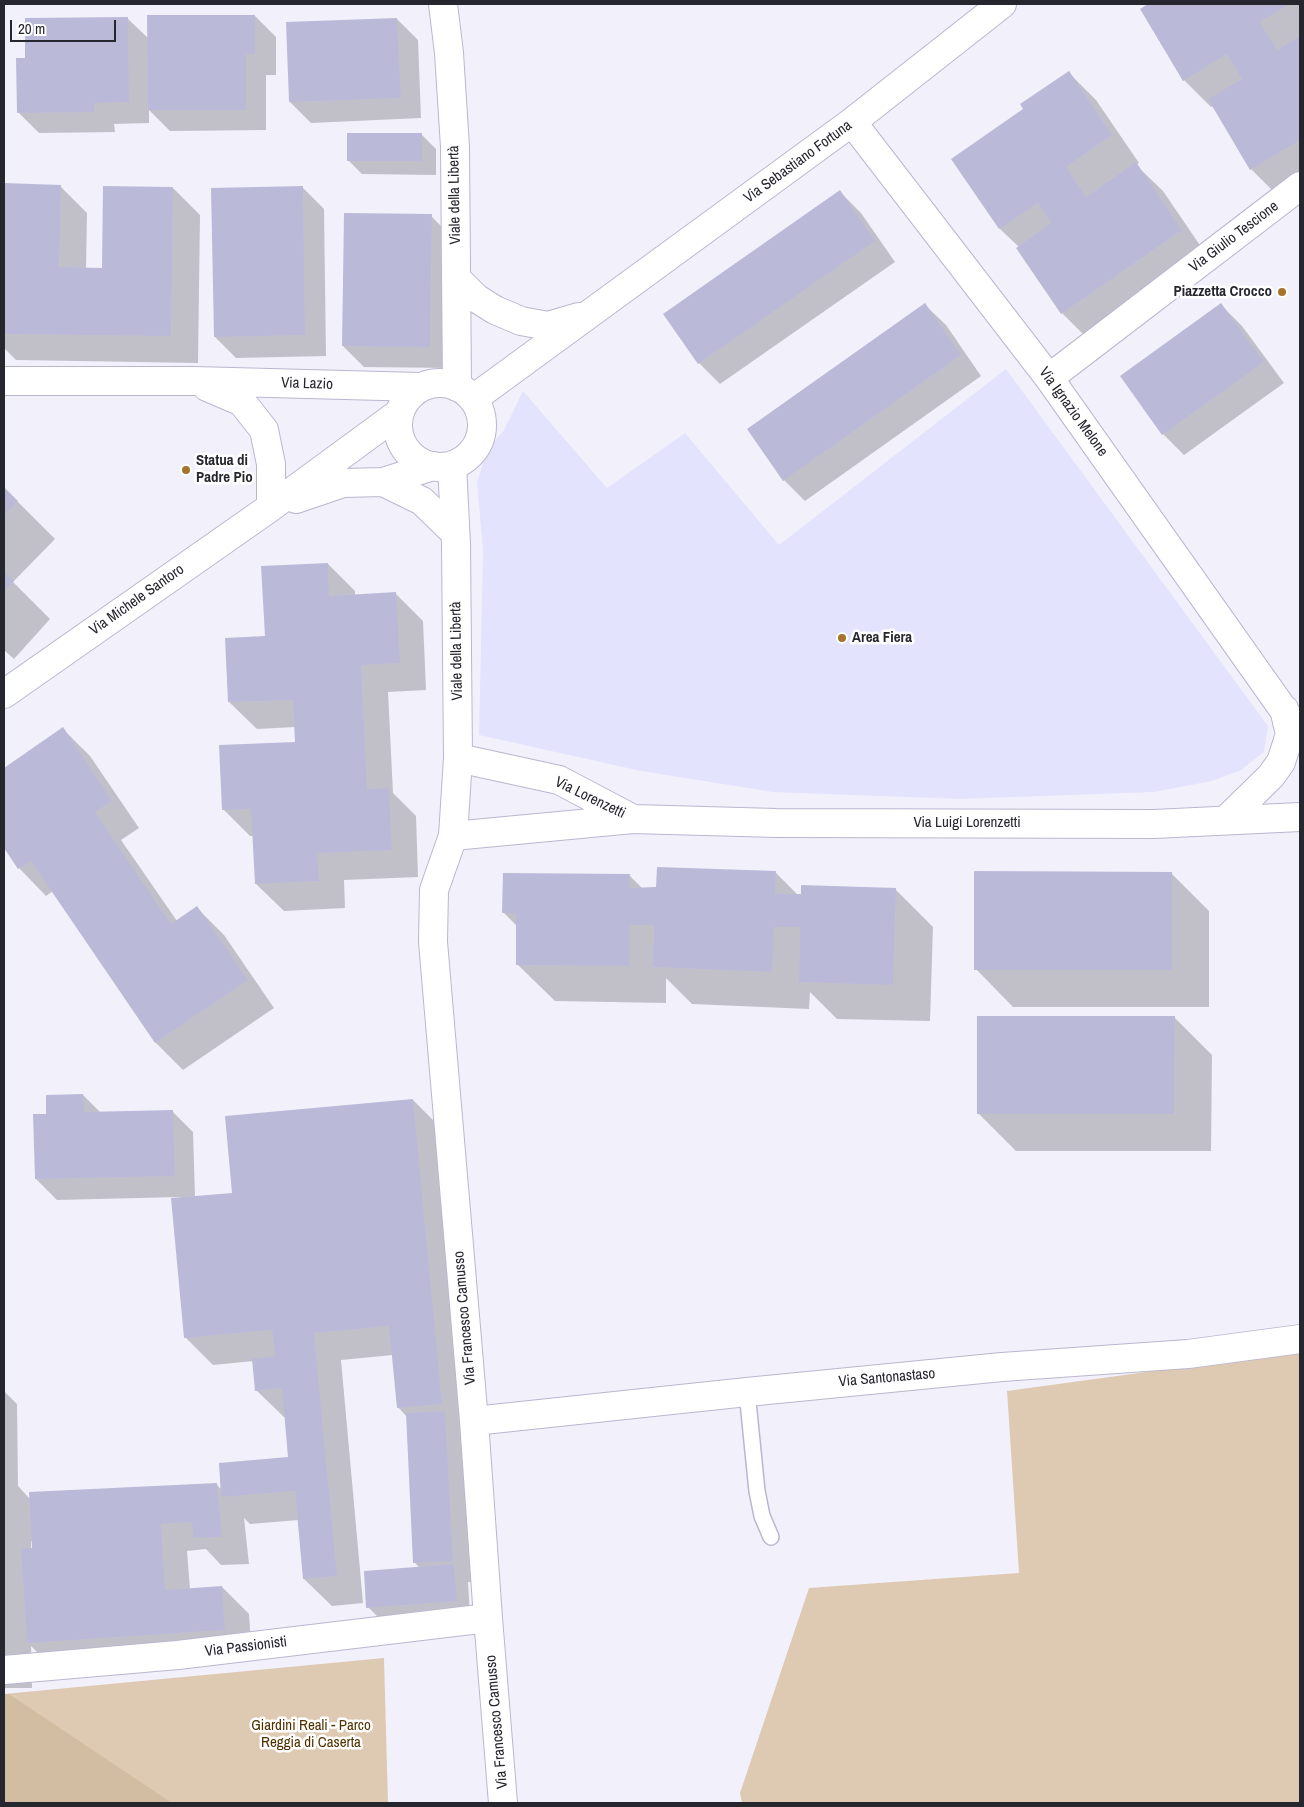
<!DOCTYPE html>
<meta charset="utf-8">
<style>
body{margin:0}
#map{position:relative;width:1304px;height:1807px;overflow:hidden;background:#f2f1fb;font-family:"Archivo Narrow",sans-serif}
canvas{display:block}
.frame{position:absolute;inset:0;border:5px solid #26262f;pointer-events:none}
.scale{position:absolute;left:10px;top:20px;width:106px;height:22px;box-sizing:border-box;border:2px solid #26262f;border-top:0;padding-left:6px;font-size:15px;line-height:18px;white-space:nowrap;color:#26262f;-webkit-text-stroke:4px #fff;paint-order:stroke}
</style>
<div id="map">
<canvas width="1304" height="1807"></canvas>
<div class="frame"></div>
<div class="scale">20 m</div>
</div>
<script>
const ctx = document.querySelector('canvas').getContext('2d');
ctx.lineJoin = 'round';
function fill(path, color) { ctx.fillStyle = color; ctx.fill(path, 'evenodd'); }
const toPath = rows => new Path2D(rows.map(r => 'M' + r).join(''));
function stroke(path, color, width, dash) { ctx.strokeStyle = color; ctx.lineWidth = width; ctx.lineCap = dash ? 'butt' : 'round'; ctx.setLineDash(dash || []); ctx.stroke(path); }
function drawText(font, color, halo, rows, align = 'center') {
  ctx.font = font + ' "Archivo Narrow",sans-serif'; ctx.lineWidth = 5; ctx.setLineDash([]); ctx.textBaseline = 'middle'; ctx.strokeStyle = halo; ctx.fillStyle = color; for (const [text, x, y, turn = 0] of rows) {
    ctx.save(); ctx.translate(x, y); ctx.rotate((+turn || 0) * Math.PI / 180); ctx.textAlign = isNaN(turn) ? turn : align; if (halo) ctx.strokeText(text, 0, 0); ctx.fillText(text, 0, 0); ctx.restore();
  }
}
const built = toPath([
 [1006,369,1268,726,1264,752,1241,770,1212,781,1154,792,960,799,773,792,641,771,479,735,483,551,477,482,487,450,504,430,523,391,607,488,685,433,779,545]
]);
const green = toPath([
 [1300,1351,1300,1803,742,1803,740,1793,809,1588,1019,1573,1007,1391],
 [384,1658,388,1803,4,1803,4,1694]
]);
const forest = toPath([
 [4,1694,9,1694,172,1803,4,1803]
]);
const shadow = toPath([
 [1151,4,1300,4,1300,183,1278,196,1251,169,1214,106,1211,107,1184,80,1142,9],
 [255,16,276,37,276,75,266,75,266,130,170,131,149,110,149,123,114,124,115,132,39,133,18,112,27,59,127,18,149,39],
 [397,19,418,40,421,118,311,123,290,102],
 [1069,73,1096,100,1139,163,1136,165,1163,191,1208,257,1089,340,1062,313,1019,247,1000,229,953,160,1025,110],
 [422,135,436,149,436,175,362,174,348,160],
 [4,185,60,186,87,213,86,269,103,269,173,188,200,215,198,363,16,360,4,348],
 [303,188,324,209,326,356,236,358,215,337],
 [840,192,861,213,895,262,720,384,699,363,664,314],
 [431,216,452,237,451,368,364,367,343,346],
 [925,305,946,325,981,376,805,501,784,480],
 [1221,305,1242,326,1284,383,1184,455,1163,434],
 [4,488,55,539,13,582,50,619,14,659,4,650],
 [328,564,355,591,355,596,396,594,423,621,426,690,388,692,393,793,416,816,418,877,344,880,345,908,284,911,256,884,254,836,250,836,223,809,297,743,296,727,257,729,229,702,266,638],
 [63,729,90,756,139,828,121,840,177,921,197,908,224,935,274,1008,183,1070,156,1043,53,891,46,896,19,868,4,846,4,770],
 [775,872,798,895,895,889,933,927,930,1021,837,1019,810,992,809,1009,692,1004,666,978,666,1003,555,1001,517,964,518,927,503,912,630,876,643,889],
 [1171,873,1209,911,1209,1007,1013,1007,976,969],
 [1174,1017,1212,1055,1211,1151,1016,1151,978,1113],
 [83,1095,101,1113,172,1111,193,1132,195,1197,233,1194,413,1100,440,1127,474,1582,468,1582,470,1615,382,1621,368,1607,420,1568,415,1563,407,1417,398,1407,393,1355,341,1360,363,1603,332,1606,304,1579,299,1520,250,1524,244,1518,249,1564,221,1565,206,1549,187,1551,190,1589,222,1587,249,1614,252,1657,55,1670,31,1646,32,1688,4,1688,4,1391,17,1404,18,1486,30,1499,216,1484,222,1490,289,1458,285,1417,284,1417,256,1390,254,1361,213,1365,186,1338,180,1197,57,1200,36,1179,48,1115],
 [31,1541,33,1541,34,1549,31,1549]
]);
const building = toPath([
 [1148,4,1290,4,1260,22,1277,50,1300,36,1300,126,1298,128,1300,131,1300,140,1250,170,1208,99,1242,79,1227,54,1183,81,1140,9],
 [147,15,255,15,255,54,246,54,246,110,148,110],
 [128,17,129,102,94,103,94,112,17,113,16,58,25,58,25,18],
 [397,18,401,98,289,102,286,22],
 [1069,71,1112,135,1066,167,1086,197,1136,162,1182,230,1061,314,1016,248,1051,223,1038,203,999,229,951,159,1023,109,1020,104],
 [347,133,422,133,422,161,347,161],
 [4,183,61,185,59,267,102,268,103,186,173,187,171,336,4,334],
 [303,186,305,335,214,337,211,188],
 [840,190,875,241,698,364,663,314],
 [344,213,432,214,430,347,342,346],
 [925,303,961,355,783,481,747,429],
 [1221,303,1264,362,1162,435,1120,376],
 [4,487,18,501,4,516],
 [328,563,329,596,396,592,400,663,361,665,367,789,389,788,392,850,317,853,319,881,255,884,251,809,222,810,219,745,295,742,293,700,228,702,225,638,265,636,261,566],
 [4,572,14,581,4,592],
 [63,727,112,801,95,812,171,924,197,906,248,980,155,1043,31,861,18,869,4,848,4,768],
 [657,867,776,871,775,894,801,894,801,885,896,888,893,985,799,982,800,927,774,927,772,972,653,967,654,925,629,925,629,966,516,965,516,913,502,913,503,873,630,874,629,888,656,887],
 [974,871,1172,872,1172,970,974,970],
 [977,1016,1175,1016,1174,1114,977,1114],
 [83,1094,84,1112,173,1110,175,1176,35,1179,33,1114,46,1114,46,1095],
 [413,1099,442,1404,397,1408,389,1326,314,1333,337,1576,303,1579,295,1491,221,1497,219,1463,288,1457,282,1388,255,1391,252,1359,275,1356,272,1330,184,1338,171,1198,232,1193,225,1116],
 [445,1411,453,1561,413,1563,406,1413],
 [217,1483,222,1537,193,1538,192,1522,161,1524,165,1590,222,1586,225,1630,27,1643,21,1549,32,1548,29,1492],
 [454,1564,457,1601,366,1608,364,1571]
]);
const lane = toPath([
 [747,1392,757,1491,762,1516,771,1537]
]);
const street = toPath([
 [852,122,1049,378,1300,733],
 [456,278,476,298,495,310,521,321,548,326,579,317],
 [1049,378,1300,186],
 [4,381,194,381,420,387],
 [207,387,242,402,264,430,271,464,271,507],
 [473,399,852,122,1002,4],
 [383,482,422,501,455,533],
 [296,499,343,483,383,482,433,466],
 [4,694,271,507,399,413],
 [1226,820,1271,776,1281,762,1290,734,1284,709],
 [453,836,434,890,433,942,474,1421,488,1618,503,1803],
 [474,1421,747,1392,1002,1367,1188,1354,1300,1339],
 [4,1670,178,1655,488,1618]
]);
const secondary = toPath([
 [443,4,449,53,455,147,457,387],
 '398 425a42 42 0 1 1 84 0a42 42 0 1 1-84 0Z',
 [452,465,456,544,458,758,453,836,633,819,776,823,1154,824,1300,817],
 [458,758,559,780,633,819]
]);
const markers = [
 [1282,292,5,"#a5732a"],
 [186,470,5,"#a5732a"],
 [842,638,5,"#a5732a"]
];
const streetNames = [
 ["Via Sebastiano Fortuna",798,162,-36],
 ["Viale della Libertà",455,195,-91],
 ["Via Giulio Tescione",1234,237,-37],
 ["Via Lazio",307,384,2],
 ["Via Ignazio Melone",1073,412,54],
 ["Via Michele Santoro",137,600,-35],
 ["Viale della Libertà",457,651,-91],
 ["Via Lorenzetti",590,798,26],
 ["Via Luigi Lorenzetti",967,823],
 ["Via Francesco Camusso",465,1318,-95],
 ["Via Santonastaso",887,1378,-5],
 ["Via Passionisti",246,1647,-7],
 ["Via Francesco Camusso",497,1722,-95]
];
const poiNames = [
 ["Piazzetta Crocco",1272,292,"right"],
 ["Statua di",196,461],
 ["Padre Pio",196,478],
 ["Area Fiera",852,638]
];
const parkNames = [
 ["Giardini Reali - Parco",311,1726],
 ["Reggia di Caserta",311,1743]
];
fill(built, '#e4e3fd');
fill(green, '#decab2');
fill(forest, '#d2bda3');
fill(shadow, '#0003');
fill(building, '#bbb9d8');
stroke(lane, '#b9b7cf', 18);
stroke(street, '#b9b7cf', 30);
stroke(secondary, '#b9b7cf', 30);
stroke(lane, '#fff', 15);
stroke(street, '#fff', 28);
stroke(secondary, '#fff', 28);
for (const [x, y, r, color] of markers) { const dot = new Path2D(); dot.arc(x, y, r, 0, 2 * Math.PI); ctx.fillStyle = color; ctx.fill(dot); stroke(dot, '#fff', 2); }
drawText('15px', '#26262f', '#fff', streetNames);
drawText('bold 15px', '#26262f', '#fff', poiNames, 'left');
drawText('15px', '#4f3200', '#fff', parkNames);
</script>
